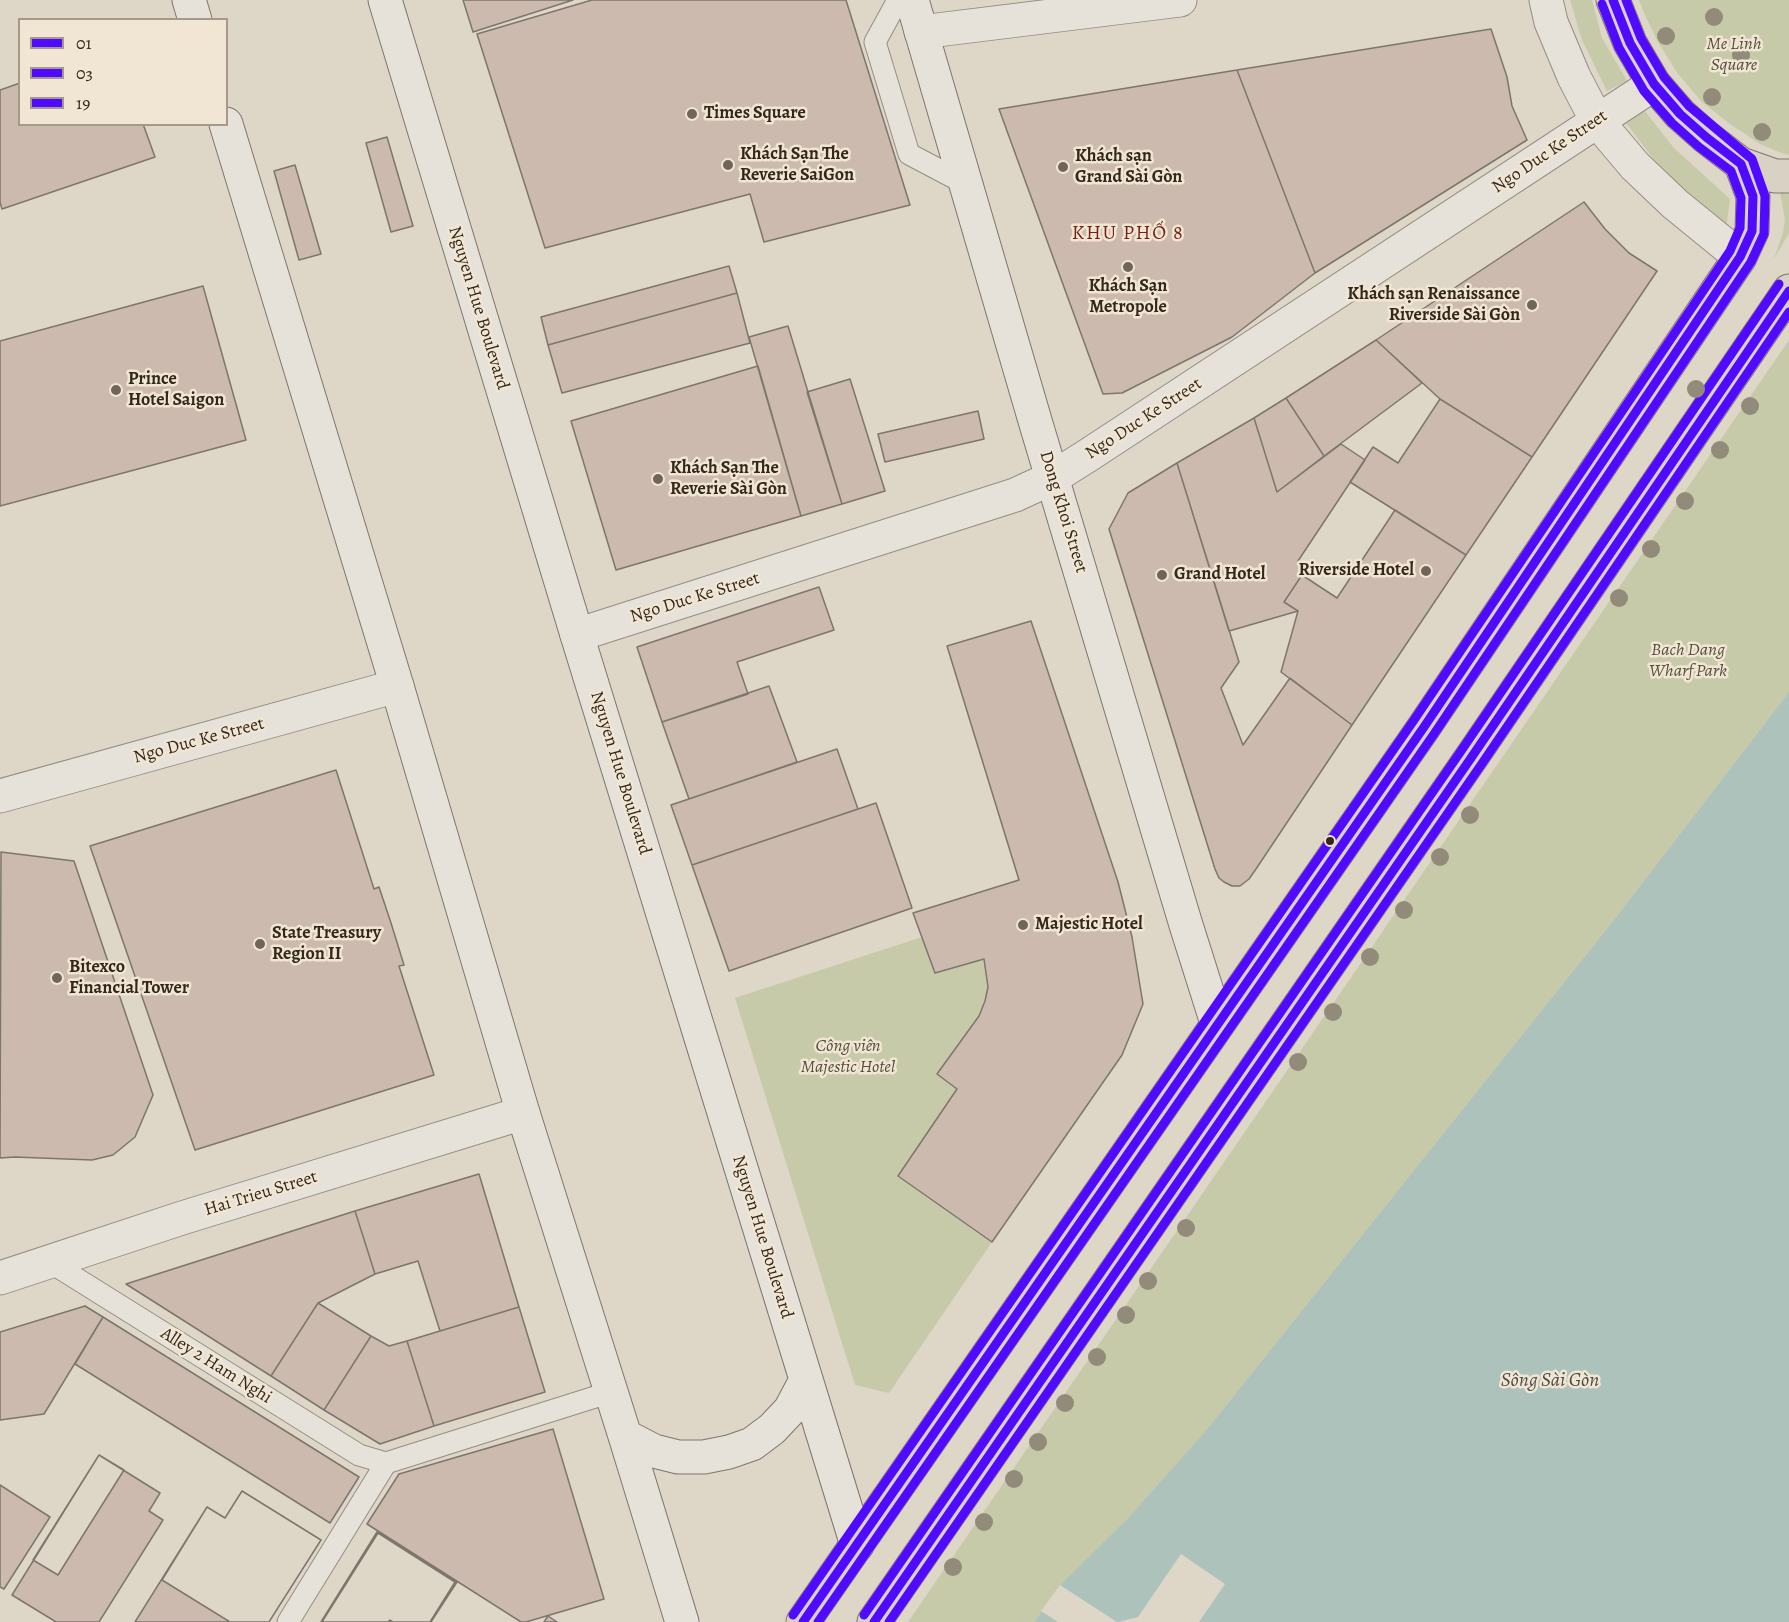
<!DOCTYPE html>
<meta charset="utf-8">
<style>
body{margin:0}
#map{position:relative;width:1789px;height:1622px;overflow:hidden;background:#ded6c6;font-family:Alegreya,serif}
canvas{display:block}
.legend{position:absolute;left:18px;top:18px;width:210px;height:108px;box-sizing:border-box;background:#f0e6d3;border:2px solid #a59a8a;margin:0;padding:8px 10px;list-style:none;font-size:18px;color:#34281d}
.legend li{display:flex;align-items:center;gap:12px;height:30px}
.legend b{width:30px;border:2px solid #a59a8a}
</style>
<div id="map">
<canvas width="1789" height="1622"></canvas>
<ul class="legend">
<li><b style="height:8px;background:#4f0aff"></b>01</li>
<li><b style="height:8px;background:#4f0aff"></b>03</li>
<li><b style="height:8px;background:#4f0aff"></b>19</li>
</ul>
</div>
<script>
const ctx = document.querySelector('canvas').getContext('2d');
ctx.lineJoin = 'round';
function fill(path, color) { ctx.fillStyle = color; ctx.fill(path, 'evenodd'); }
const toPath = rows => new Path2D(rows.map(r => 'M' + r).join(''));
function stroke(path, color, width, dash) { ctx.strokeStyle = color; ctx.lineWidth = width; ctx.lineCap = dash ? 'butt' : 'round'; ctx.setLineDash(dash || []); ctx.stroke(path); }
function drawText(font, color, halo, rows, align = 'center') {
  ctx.font = font + ' Alegreya,serif'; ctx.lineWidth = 5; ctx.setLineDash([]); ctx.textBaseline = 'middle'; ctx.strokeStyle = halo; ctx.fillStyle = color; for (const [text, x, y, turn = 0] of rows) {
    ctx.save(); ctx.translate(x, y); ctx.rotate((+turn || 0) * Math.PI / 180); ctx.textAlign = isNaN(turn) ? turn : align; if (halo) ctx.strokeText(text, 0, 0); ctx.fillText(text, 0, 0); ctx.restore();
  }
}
const green = toPath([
 [1570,0,1592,0,1602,38,1627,81,1607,91,1582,40],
 [1639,0,1789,0,1789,155,1779,152,1760,144,1730,124,1702,102,1678,74,1658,42,1644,13],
 [1644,110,1674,148,1730,199,1726,229,1662,170,1626,123],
 [1780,192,1789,194,1789,233,1774,259,1783,233,1785,219],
 [1789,340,1789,692,1613,921,1208,1428,1128,1518,1060,1585,1034,1622,908,1622],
 [922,937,935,973,984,959,988,987,985,1001,979,1016,938,1074,957,1089,898,1176,992,1242,889,1393,855,1385,735,998]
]);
const water = toPath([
 [1789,692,1789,1622,1034,1622,1060,1585,1128,1518,1208,1428,1613,921]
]);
const pier = toPath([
 [1181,1554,1225,1584,1199,1622,1118,1622,1138,1617],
 [1060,1585,1117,1622,1058,1622,1041,1611]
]);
const building = toPath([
 [463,0,573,0,473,32,463,0],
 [592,0,846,0,910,205,764,242,750,194,545,248,477,34,592,0],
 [1491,29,1507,77,1512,106,1527,140,1315,273,1237,70,1491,29],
 [1237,70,1315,273,1232,337,1122,393,1103,394,999,109,1237,70],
 [20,83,20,124,143,124,155,157,2,209,0,202,0,90,20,83],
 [387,137,413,226,391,232,366,143,387,137],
 [295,165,321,254,299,260,274,171,295,165],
 [1584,202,1605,229,1629,253,1657,271,1532,457,1440,399,1376,340,1584,202],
 [729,266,737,293,548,345,541,317,729,266],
 [203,286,246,440,0,506,0,341,203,286],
 [737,293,750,343,562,393,548,345,737,293],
 [788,326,842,504,801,516,749,337,788,326],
 [1376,340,1422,383,1324,456,1286,398,1376,340],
 [758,366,801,516,616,570,571,421,758,366],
 [850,379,885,491,842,504,807,392,850,379],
 [1286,398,1324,456,1277,492,1254,418,1286,398],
 [1440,399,1532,457,1466,555,1350,482,1373,447,1398,463,1440,399],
 [978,411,984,439,885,462,878,434,978,411],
 [1254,418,1277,492,1341,444,1365,460,1298,561,1302,575,1284,602,1298,611,1229,631,1177,463,1254,418],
 [1177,463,1239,662,1221,688,1243,745,1290,678,1352,725,1256,869,1249,879,1240,886,1232,886,1224,882,1219,878,1215,869,1109,529,1128,493,1177,463],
 [1395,510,1466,555,1352,725,1281,672,1298,611,1284,602,1302,575,1337,598,1395,510],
 [819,587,834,630,737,662,748,694,662,722,637,647,819,587],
 [1031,621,1118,882,1132,937,1143,1004,1122,1055,992,1242,898,1176,957,1089,937,1074,979,1016,985,1001,988,987,984,959,935,973,913,913,1019,880,947,646,1031,621],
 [769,686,797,762,689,799,662,722,769,686],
 [837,749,858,809,692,865,671,805,837,749],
 [336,770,374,889,379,887,391,923,404,965,399,966,434,1075,195,1150,90,846,336,770],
 [876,803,912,908,729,971,692,865,876,803],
 [1,852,74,861,153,1095,135,1137,113,1155,92,1160,15,1157,0,1158,1,852],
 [479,1174,519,1307,440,1331,418,1261,375,1274,355,1211,479,1174],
 [355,1211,375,1274,318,1303,271,1376,126,1284,355,1211],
 [318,1303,371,1336,324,1410,271,1376,318,1303],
 [85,1306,103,1317,44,1414,0,1420,0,1332,85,1306],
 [519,1307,545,1392,434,1426,407,1341,519,1307],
 [103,1317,359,1477,330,1523,75,1364,103,1317],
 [371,1336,389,1346,407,1341,434,1426,380,1444,324,1410,371,1336],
 [553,1429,604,1599,526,1622,521,1622,367,1524,399,1474,553,1429],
 [99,1455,160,1493,149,1511,163,1520,99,1622,56,1622,12,1595,99,1455],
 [99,1455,124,1470,58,1575,33,1560,99,1455],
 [0,1485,50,1517,4,1589,0,1587,0,1485],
 [242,1491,321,1540,269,1622,135,1622,207,1507,225,1518,242,1491],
 [242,1491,321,1540,269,1622,230,1622,162,1580,207,1507,225,1518,242,1491],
 [377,1532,457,1582,431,1622,321,1622,377,1532],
 [378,1533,455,1582,430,1622,393,1622,390,1620,388,1622,322,1622,378,1533],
 [548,1616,557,1622,544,1622,548,1616]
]);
const lane = toPath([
 [898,0,875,42,909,154,966,184],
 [50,1262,359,1455,386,1463,611,1392],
 [288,1622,386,1463]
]);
const street = toPath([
 [1546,0,1551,22,1574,77,1597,121,1635,166,1675,204,1740,257],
 [921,32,1180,0],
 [577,635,1015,495,1052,478,1087,456,1654,84],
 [0,796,397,686],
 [0,1278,182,1218,523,1113]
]);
const secondary = toPath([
 [189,0,195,20],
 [385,0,577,635,857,1545],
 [912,0,1036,424,1186,925,1217,1023],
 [226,124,397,686,523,1113,625,1436,682,1622],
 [625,1436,654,1451,678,1457,704,1457,729,1452,752,1444,772,1429,790,1410,806,1380]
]);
const primary = toPath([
 [1613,0,1630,43,1654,84,1680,114,1706,137,1741,164,1775,176,1789,176],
 [803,1622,1424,727,1740,257,1752,231,1753,196,1741,164],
 [874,1622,1471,758,1789,291]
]);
const bus1 = toPath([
 [803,1622,1424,727,1740,257,1752,231,1753,196,1741,164,1706,137,1680,114,1654,84,1630,43,1613,0],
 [874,1622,1471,758,1789,291]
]);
const bus2 = toPath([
 [818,1622,1434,734,1751,262,1764,234,1765,196,1752,159,1689,106,1664,77,1641,38,1626,0],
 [889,1622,1481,765,1789,312]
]);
const bus3 = toPath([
 [793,1615,1414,720,1730,251,1740,228,1741,198,1731,171,1699,147,1672,123,1644,91,1619,48,1602,4],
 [864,1615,1461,751,1779,284]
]);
const trees = [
 [1714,17],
 [1666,36],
 [1741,55],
 [1712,97],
 [1762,132],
 [1696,389],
 [1750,406],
 [1720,450],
 [1685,501],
 [1651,549],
 [1619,598],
 [1470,815],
 [1440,857],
 [1404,910],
 [1370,957],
 [1333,1012],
 [1298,1062],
 [1186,1228],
 [1148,1281],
 [1126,1315],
 [1097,1357],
 [1065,1403],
 [1038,1442],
 [1014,1479],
 [984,1522],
 [953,1567]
];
const markers = [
 [692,114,6,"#706558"],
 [728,165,6,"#706558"],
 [1063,167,6,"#706558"],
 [1128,267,6,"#706558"],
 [1532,305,6,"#706558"],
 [116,390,6,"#706558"],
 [658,479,6,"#706558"],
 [1426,571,6,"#706558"],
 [1162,575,6,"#706558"],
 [1330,841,5,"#34281d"],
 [1023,925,6,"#706558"],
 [260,944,6,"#706558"],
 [57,978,6,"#706558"]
];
const parkNames = [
 ["Me Linh",1734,45],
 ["Square",1734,66],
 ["Bach Dang",1688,651],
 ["Wharf Park",1688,672],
 ["Công viên",848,1047],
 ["Majestic Hotel",848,1068]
];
const poiNames = [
 ["Times Square",704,114],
 ["Khách Sạn The",740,155],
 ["Reverie SaiGon",740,176],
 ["Khách sạn",1075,157],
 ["Grand Sài Gòn",1075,178],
 ["Khách Sạn",1128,287,"center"],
 ["Metropole",1128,308,"center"],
 ["Khách sạn Renaissance",1520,295,"right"],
 ["Riverside Sài Gòn",1520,316,"right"],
 ["Prince",128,380],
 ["Hotel Saigon",128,401],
 ["Khách Sạn The",670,469],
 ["Reverie Sài Gòn",670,490],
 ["Riverside Hotel",1414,571,"right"],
 ["Grand Hotel",1174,575],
 ["Majestic Hotel",1035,925],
 ["State Treasury",272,934],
 ["Region II",272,955],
 ["Bitexco",69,968],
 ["Financial Tower",69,989]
];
const streetNames = [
 ["Ngo Duc Ke Street",1550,152,-34],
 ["Nguyen Hue Boulevard",478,308,73],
 ["Ngo Duc Ke Street",1144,419,-33],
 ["Dong Khoi Street",1063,512,73],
 ["Ngo Duc Ke Street",695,598,-17],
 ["Ngo Duc Ke Street",199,741,-15],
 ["Nguyen Hue Boulevard",620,773,73],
 ["Hai Trieu Street",261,1194,-17],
 ["Nguyen Hue Boulevard",762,1237,73],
 ["Alley 2 Ham Nghi",216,1366,32]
];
const neighbourhoodNames = [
 ["KHU PHỐ 8",1128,234]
];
const waterNames = [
 ["Sông Sài Gòn",1550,1381]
];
fill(green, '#c7caa9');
fill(water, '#aec2bc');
fill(pier, '#ded6c6');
fill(building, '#ccbaaf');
stroke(building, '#7d766d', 1.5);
stroke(lane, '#948e84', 23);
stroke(street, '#948e84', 35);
stroke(secondary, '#7d766d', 35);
stroke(primary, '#7d766d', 35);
stroke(lane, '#e6e1d9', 21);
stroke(street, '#e6e1d9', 33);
stroke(secondary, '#e6e1d9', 33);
stroke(primary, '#d9d1c4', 33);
stroke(bus1, '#4f0aff', 9);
stroke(bus2, '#4f0aff', 9);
stroke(bus3, '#4f0aff', 9);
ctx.fillStyle = '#928b79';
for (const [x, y] of trees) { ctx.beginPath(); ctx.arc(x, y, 9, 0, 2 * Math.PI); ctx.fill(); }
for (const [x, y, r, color] of markers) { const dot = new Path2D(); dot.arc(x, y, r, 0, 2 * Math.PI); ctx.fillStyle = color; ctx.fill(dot); stroke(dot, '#f0e6d3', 2); }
drawText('italic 18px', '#544e3a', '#f0e6d3', parkNames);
drawText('bold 18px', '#34281d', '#f0e6d3', poiNames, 'left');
drawText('18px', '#34281d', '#f0e6d3', streetNames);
ctx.letterSpacing = '1.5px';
drawText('20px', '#7a1f14', '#f0e6d3', neighbourhoodNames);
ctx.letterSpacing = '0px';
drawText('italic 20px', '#4d4c44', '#f0e6d3', waterNames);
</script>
